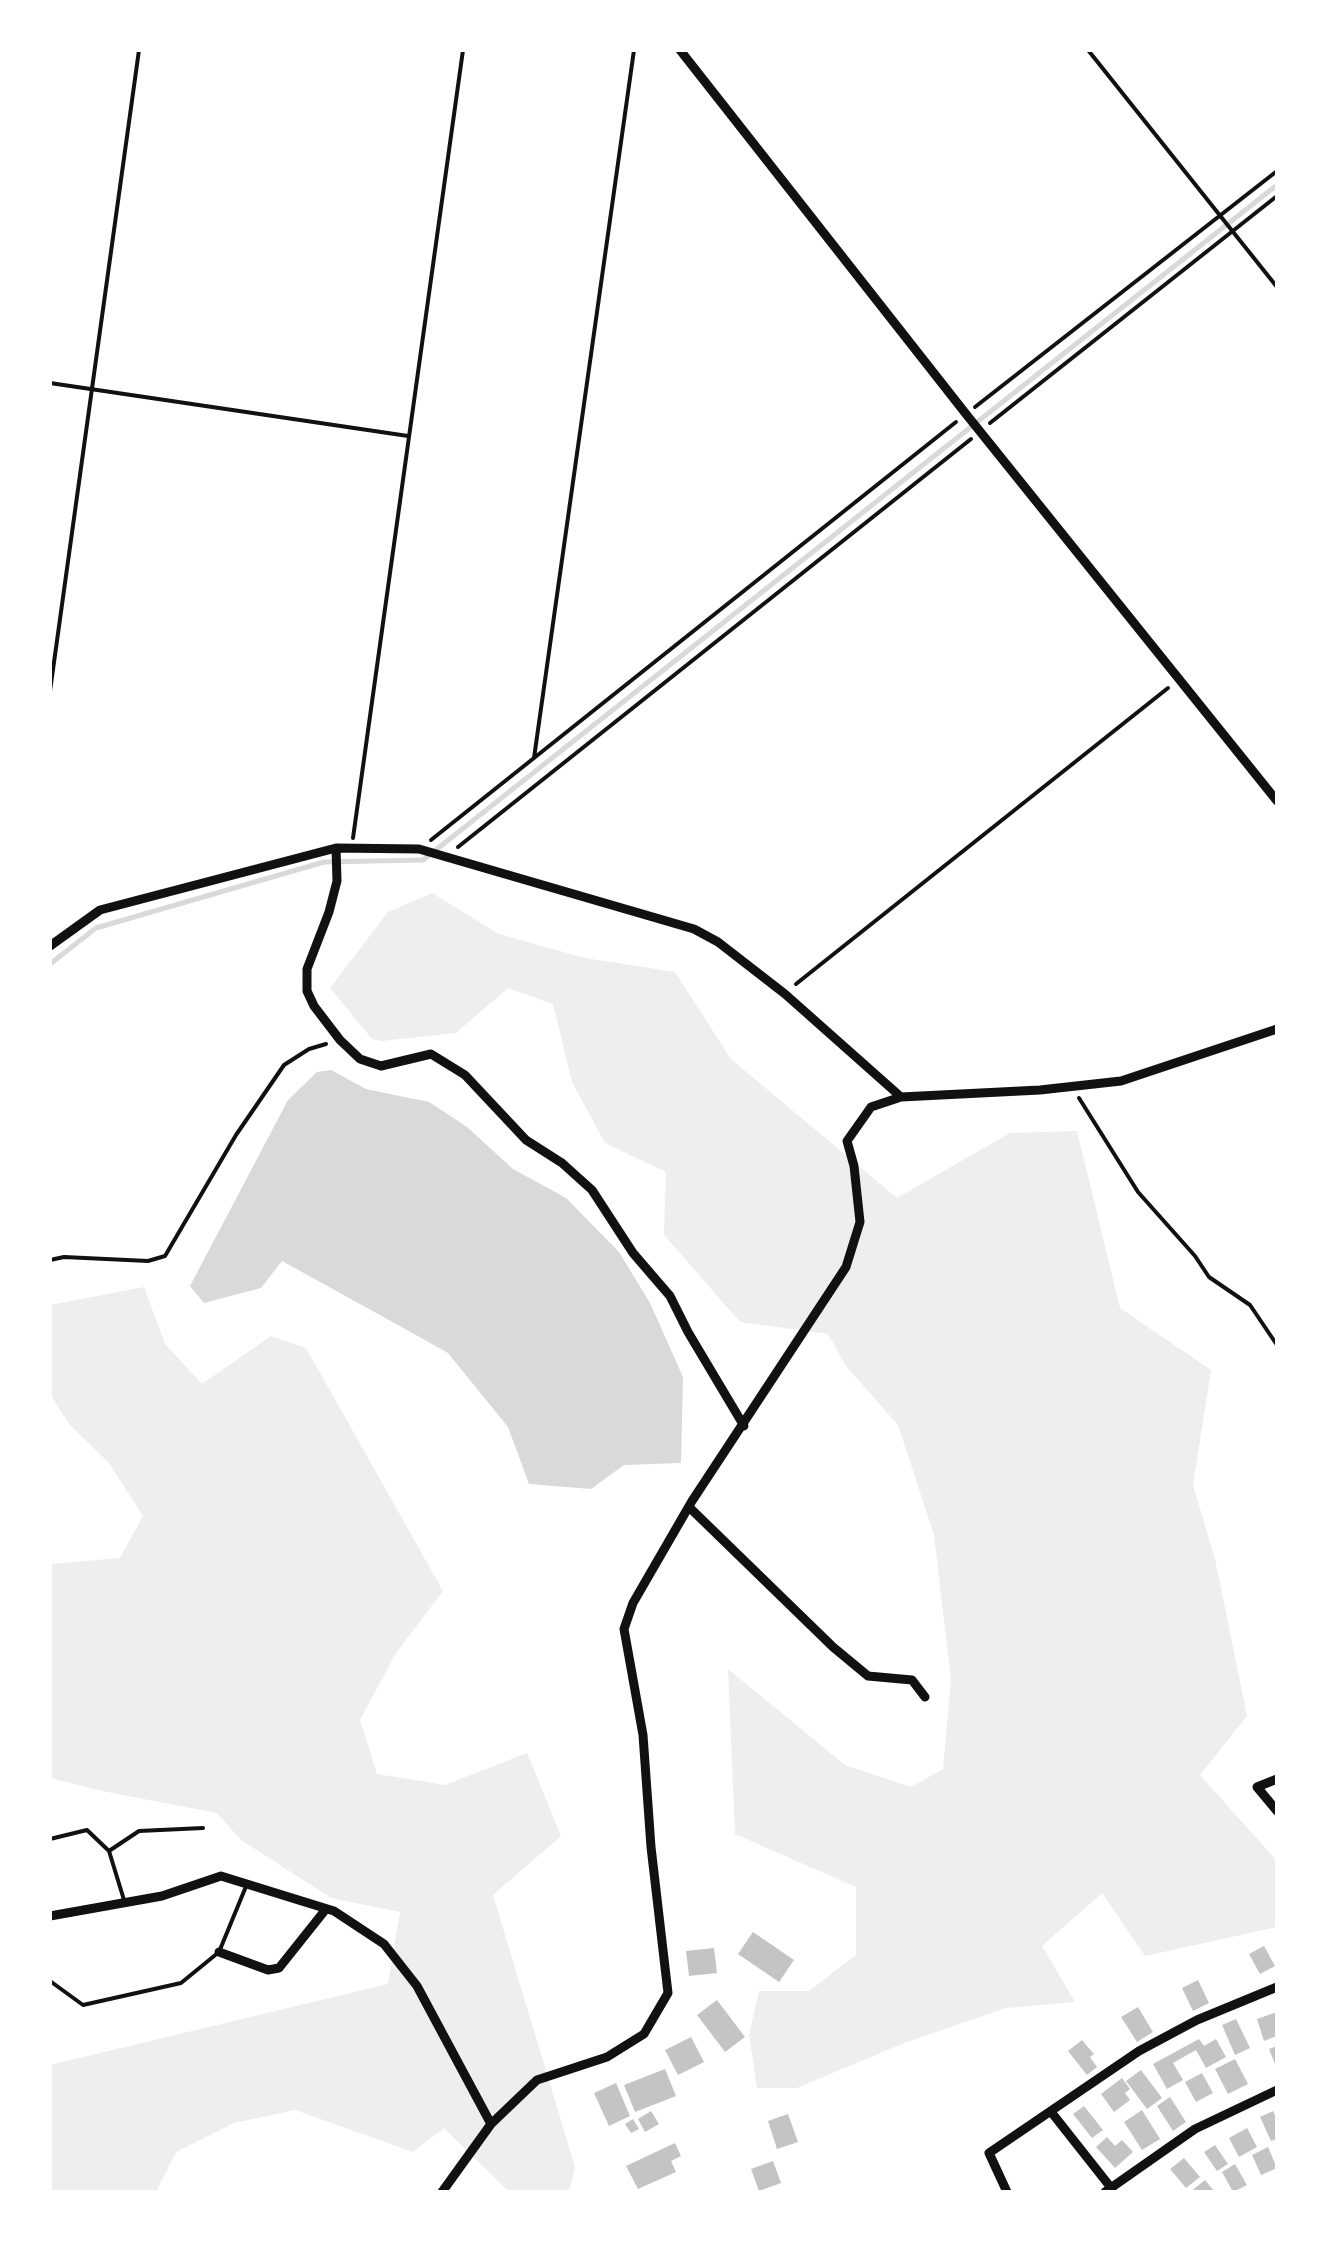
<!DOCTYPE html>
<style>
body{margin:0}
#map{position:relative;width:1327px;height:2242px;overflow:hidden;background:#fff;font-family:"IBM Plex Sans",sans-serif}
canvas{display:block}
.frame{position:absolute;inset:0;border:52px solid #fff;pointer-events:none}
</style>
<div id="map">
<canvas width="1327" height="2242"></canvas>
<div class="frame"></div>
</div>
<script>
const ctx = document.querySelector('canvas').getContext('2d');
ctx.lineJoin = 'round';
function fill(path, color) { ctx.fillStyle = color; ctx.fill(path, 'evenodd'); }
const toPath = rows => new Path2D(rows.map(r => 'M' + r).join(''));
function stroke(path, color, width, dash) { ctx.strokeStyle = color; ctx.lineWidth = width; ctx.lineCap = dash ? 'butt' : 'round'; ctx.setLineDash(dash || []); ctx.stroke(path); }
const green = toPath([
 [432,893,499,934,585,958,675,972,731,1059,897,1198,1010,1133,1077,1131,1120,1308,1211,1370,1193,1485,1215,1559,1247,1716,1200,1775,1277,1861,1277,1927,1145,1956,1102,1893,1042,1946,1075,2002,1006,2008,904,2043,797,2088,757,2088,749,2035,759,1991,809,1991,856,1955,856,1887,735,1834,728,1669,845,1765,911,1787,943,1769,951,1680,934,1535,898,1425,846,1366,828,1334,740,1322,664,1235,666,1172,605,1143,572,1082,553,1004,508,988,456,1033,382,1041,372,1039,330,988,388,912],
 [144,1287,165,1344,202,1384,271,1336,306,1348,443,1591,396,1653,360,1720,377,1774,445,1785,527,1753,561,1836,493,1895,575,2167,569,2192,509,2192,444,2128,413,2152,295,2110,234,2123,176,2152,156,2192,50,2192,50,2065,388,1984,400,1912,331,1898,241,1840,217,1813,97,1790,50,1778,50,1564,120,1558,143,1516,109,1463,69,1424,50,1394,50,1305]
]);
const water = toPath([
 [331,1070,366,1089,429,1102,467,1127,513,1169,566,1198,619,1252,650,1303,683,1377,681,1463,624,1465,591,1489,529,1484,508,1427,448,1353,398,1325,282,1261,261,1288,204,1303,190,1286,288,1100,317,1072]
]);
const stream = toPath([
 [50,964,96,928,324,862,423,860,1277,185]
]);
const building = toPath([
 [753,1932,794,1960,779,1982,738,1954],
 [1264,1946,1275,1966,1260,1974,1249,1954],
 [714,1948,717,1973,689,1976,686,1951],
 [1198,1980,1209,2003,1193,2011,1182,1988],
 [717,2000,745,2037,725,2052,697,2015],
 [1138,2007,1153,2032,1137,2042,1121,2017],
 [1277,2012,1277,2036,1264,2041,1257,2019],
 [1236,2019,1250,2048,1235,2055,1222,2025],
 [691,2037,704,2062,678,2075,665,2050],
 [1199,2039,1204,2046,1216,2039,1226,2057,1206,2068,1196,2050,1173,2063,1183,2080,1167,2089,1153,2064],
 [1082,2040,1094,2054,1090,2057,1097,2067,1087,2075,1068,2051],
 [1277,2046,1277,2069,1269,2049],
 [1235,2059,1248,2084,1228,2094,1215,2069],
 [665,2069,676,2096,635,2112,624,2085],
 [1141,2070,1162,2098,1147,2109,1126,2081],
 [1202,2073,1213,2093,1196,2102,1185,2082],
 [1122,2078,1130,2089,1125,2093,1130,2100,1114,2112,1101,2094],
 [616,2083,630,2116,609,2126,594,2093],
 [1170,2097,1186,2122,1173,2131,1157,2106],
 [1084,2106,1103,2130,1092,2138,1073,2114],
 [1142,2110,1160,2139,1142,2150,1124,2122],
 [651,2111,659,2124,645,2132,638,2119],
 [1273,2111,1277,2119,1277,2139,1271,2141,1260,2117],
 [788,2114,798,2142,777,2149,768,2121],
 [633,2119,639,2129,631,2133,625,2124],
 [1247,2128,1257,2147,1239,2157,1229,2138],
 [1107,2137,1115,2146,1122,2140,1133,2152,1115,2168,1096,2147],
 [675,2143,681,2156,671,2161,676,2172,638,2189,626,2166],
 [1215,2145,1228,2164,1217,2171,1204,2152],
 [1268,2147,1277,2168,1261,2175,1252,2155],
 [1184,2158,1200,2177,1186,2188,1170,2169],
 [773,2161,781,2183,759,2191,751,2169],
 [1235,2164,1247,2185,1233,2192,1222,2172],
 [1205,2180,1215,2192,1190,2192]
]);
const path = toPath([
 [1088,50,1277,287],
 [50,383,408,436],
 [975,407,1277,171],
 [990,423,1277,196],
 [50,691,139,50],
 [534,758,634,50],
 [353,838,463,50],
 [431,840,956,422],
 [458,847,971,439],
 [796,984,1168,688],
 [1079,1098,1138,1192,1195,1256,1209,1277,1250,1305,1277,1345],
 [50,1260,64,1257,148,1261,165,1256,236,1135,284,1065,309,1049,326,1044]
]);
const service = toPath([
 [50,1839,87,1830,109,1851,124,1900],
 [109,1851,139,1831,203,1828],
 [50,1981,83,2005,181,1983,219,1952,247,1884]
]);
const minor = toPath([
 [680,50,966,414,1277,801],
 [336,848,337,881,329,912,307,969,307,991,314,1006,340,1040,360,1059,381,1066,431,1054,465,1075,526,1140,562,1163,592,1190,633,1253,670,1296,688,1332,744,1426],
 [50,946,100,910,336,848,419,849,694,929,718,942,785,994,901,1097],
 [689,1507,833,1647,868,1676,912,1680,925,1697],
 [1277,1779,1257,1787,1277,1811],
 [50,1916,162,1896,221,1876,334,1911,384,1944,417,1986,491,2124],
 [219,1952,268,1970,279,1968,326,1909],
 [1052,2113,1112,2189],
 [442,2192,491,2124,537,2080,607,2057,644,2034,668,1993,651,1847,643,1735,624,1629,633,1603,692,1501,846,1267,860,1222,854,1166,847,1141,871,1107,901,1097,1040,1090,1121,1081,1277,1029],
 [1007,2192,989,2153,1139,2051,1197,2020,1277,1987],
 [1105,2192,1195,2129,1277,2090]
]);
fill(green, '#eee');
fill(water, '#d9d9d9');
stroke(stream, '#d9d9d9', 5);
fill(building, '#c4c4c4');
stroke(path, '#111', 4);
stroke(service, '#111', 4);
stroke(minor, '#111', 9);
</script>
